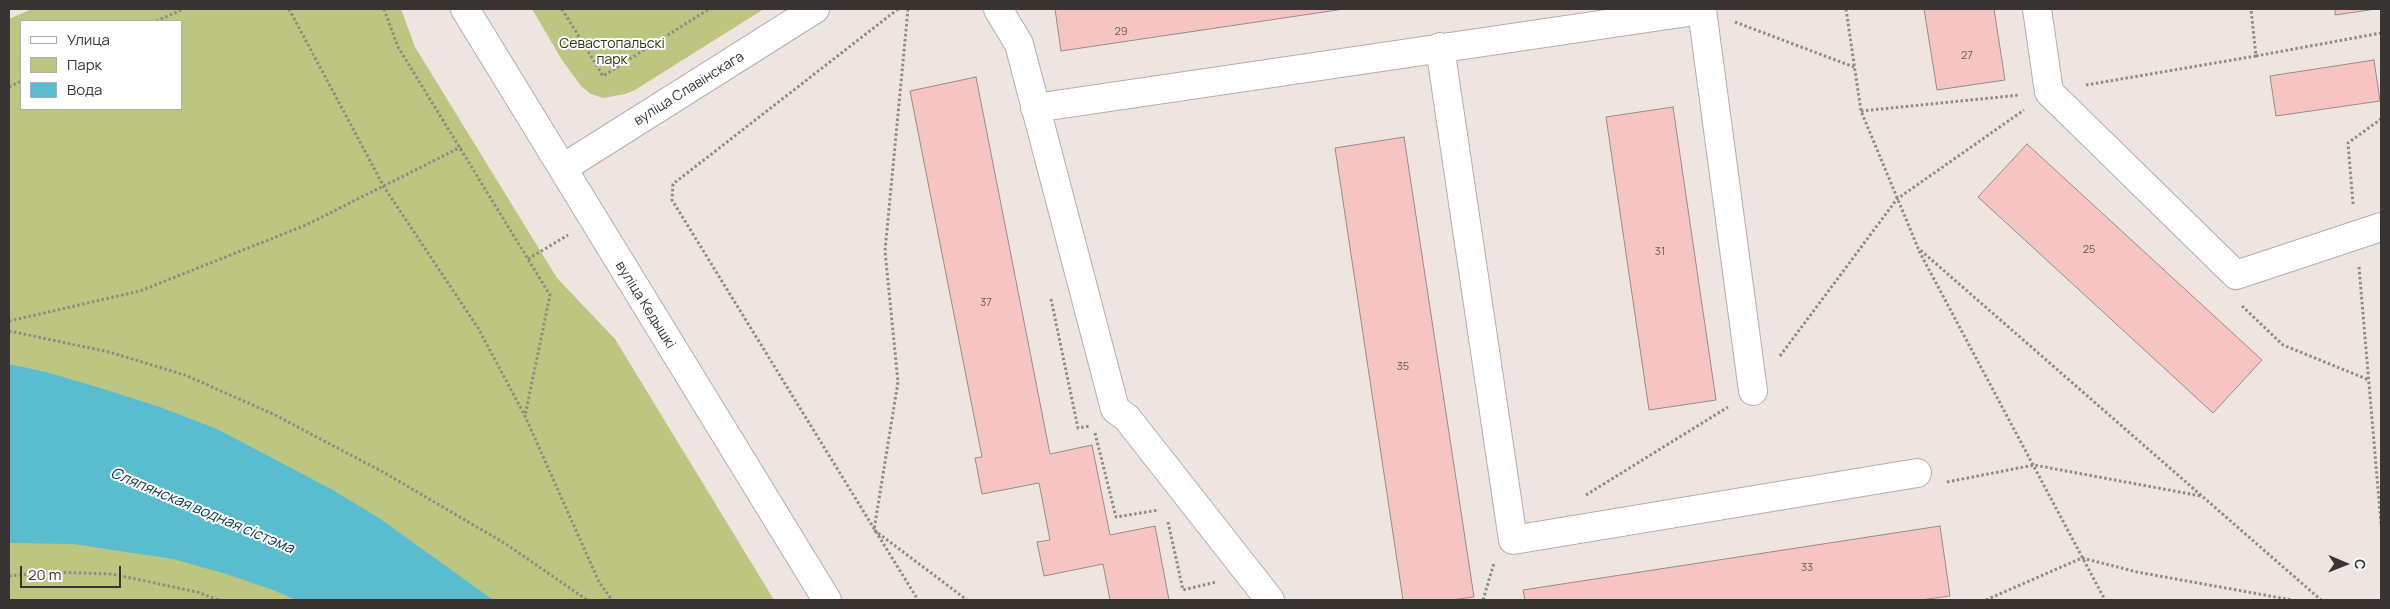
<!DOCTYPE html>
<meta charset="utf-8">
<style>
body{margin:0}
#map{position:relative;width:2390px;height:609px;overflow:hidden;background:#efe5e0;font-family:Manrope,sans-serif}
canvas{display:block}
.frame{position:absolute;inset:0;border:10px solid #383433;pointer-events:none}
.legend{position:absolute;left:20px;top:20px;width:162px;height:90px;box-sizing:border-box;background:#fff;border:1px solid #afaead;margin:0;padding:6px 9px;list-style:none;font-size:15px;color:#383433}
.legend li{display:flex;align-items:center;gap:10px;height:25px}
.legend b{width:25px;border:1px solid #afaead}
.north{position:absolute;left:2320px;top:539px;width:50px;height:50px;-webkit-text-stroke:4px #fff;paint-order:stroke;rotate:91deg;font-size:14px;font-weight:700;line-height:20px;text-align:center;color:#383433}
.north::after{content:'';display:block;margin:auto;width:18px;height:22px;background:#383433;clip-path:polygon(50% 0,100% 100%,50% 72%,0 100%)}
.scale{position:absolute;left:20px;top:566px;width:101px;height:22px;box-sizing:border-box;border:2px solid #383433;border-top:0;padding-left:6px;font-size:15px;line-height:18px;white-space:nowrap;color:#383433;-webkit-text-stroke:4px #fff;paint-order:stroke}
</style>
<div id="map">
<canvas width="2390" height="609"></canvas>
<div class="frame"></div>
<ul class="legend">
<li><b style="height:6px;background:#fff"></b>Улица</li>
<li><b style="height:14px;background:#bcc681"></b>Парк</li>
<li><b style="height:14px;background:#59bccf"></b>Вода</li>
</ul>
<div class="north">С</div>
<div class="scale">20 m</div>
</div>
<script>
const ctx = document.querySelector('canvas').getContext('2d');
ctx.lineJoin = 'round';
function fill(path, color) { ctx.fillStyle = color; ctx.fill(path, 'evenodd'); }
const toPath = rows => new Path2D(rows.map(r => 'M' + r).join(''));
function stroke(path, color, width, dash) { ctx.strokeStyle = color; ctx.lineWidth = width; ctx.lineCap = dash ? 'butt' : 'round'; ctx.setLineDash(dash || []); ctx.stroke(path); }
function drawText(font, color, halo, rows, align = 'center') {
  ctx.font = font + ' Manrope,sans-serif'; ctx.lineWidth = 4; ctx.setLineDash([]); ctx.textBaseline = 'middle'; ctx.strokeStyle = halo; ctx.fillStyle = color; for (const [text, x, y, turn = 0] of rows) {
    ctx.save(); ctx.translate(x, y); ctx.rotate((+turn || 0) * Math.PI / 180); ctx.textAlign = isNaN(turn) ? turn : align; if (halo) ctx.strokeText(text, 0, 0); ctx.fillText(text, 0, 0); ctx.restore();
  }
}
const green = toPath([
 [32,9,401,9,415,47,557,278,615,339,774,600,9,600,9,19],
 [21,21,181,21,181,109,21,109],
 [532,9,764,9,635,90,625,94,603,98,591,94,581,86,562,60]
]);
const water = toPath([
 [9,364,46,372,97,387,160,407,217,429,331,489,379,518,493,600,296,600,273,590,226,574,173,559,73,544,9,543]
]);
const building = toPath([
 [1055,9,1344,9,1061,51,1055,9],
 [1924,9,1994,9,2005,80,1937,90,1924,9],
 [2335,9,2376,9,2335,15,2335,9],
 [2374,60,2380,101,2276,116,2270,76,2374,60],
 [976,77,1050,454,1092,445,1110,535,1155,526,1169,600,1110,600,1103,564,1044,576,1037,542,1050,540,1039,483,982,494,975,458,982,457,910,91,976,77],
 [1673,107,1716,400,1649,410,1606,117,1673,107],
 [1404,137,1474,597,1450,600,1403,600,1335,148,1404,137],
 [2027,144,2262,360,2213,413,1978,197,2027,144],
 [1940,526,1950,596,1920,600,1525,600,1523,590,1940,526]
]);
const path = toPath([
 [289,9,384,187,478,328,525,416,599,582,612,600],
 [384,9,398,47,550,295,525,416],
 [562,9,603,76,709,9],
 [898,9,673,184,672,200,918,600],
 [908,9,885,251,898,382,874,530,967,600],
 [1846,9,1861,111,1918,248,2321,600],
 [156,21,184,9],
 [1735,22,1854,67],
 [2256,56,2381,33],
 [2086,85,2256,56,2251,9],
 [9,87,21,81],
 [1861,111,2019,95],
 [2353,204,2348,143,2381,119],
 [1919,251,2105,600],
 [528,259,568,235],
 [2359,267,2381,524],
 [1051,299,1078,428,1090,426],
 [2242,306,2283,345,2369,380],
 [9,321,140,291,306,225,461,147],
 [9,331,109,352,185,375,273,414,383,472,506,544,587,600],
 [1780,356,1897,199,2024,110],
 [1095,433,1116,517,1159,510],
 [1947,482,2034,465,2201,496],
 [1586,495,1728,407],
 [1168,522,1183,590,1216,582],
 [9,576,50,572,112,574,197,592,219,600],
 [1483,600,1494,563],
 [1986,600,2082,558,2137,572,2292,600]
]);
const minor = toPath([
 [465,9,827,600],
 [998,9,1019,44,1115,409,1127,418,1270,600],
 [2037,9,2049,92,2236,275,2381,227],
 [1440,47,1513,540,1917,473],
 [1035,108,1702,10,1753,391],
 [563,168,815,9]
]);
const numberNames = [
 ["29",1121,32],
 ["27",1967,56],
 ["25",2089,250],
 ["31",1660,252],
 ["37",986,303],
 ["35",1403,367],
 ["33",1807,568]
];
const parkNames = [
 ["Севастопальскі",612,44],
 ["парк",612,60]
];
const streetNames = [
 ["вуліца Славінскага",689,89,-32],
 ["вуліца Кедышкі",645,305,58]
];
const waterNames = [
 ["Сляпянская водная сістэма",202,511,23]
];
fill(green, '#bcc681');
fill(water, '#59bccf');
fill(building, '#f7c5c1');
stroke(building, '#968b8a', 1);
stroke(minor, '#b7ada8', 30);
stroke(path, '#908a87', 3, [2.5, 2.5]);
stroke(minor, '#fff', 28);
drawText('11px', '#685856', null, numberNames);
drawText('14px', '#2e3212', '#fff', parkNames);
drawText('14px', '#383433', '#fff', streetNames);
drawText('italic 15px', '#083841', '#fff', waterNames);
</script>
